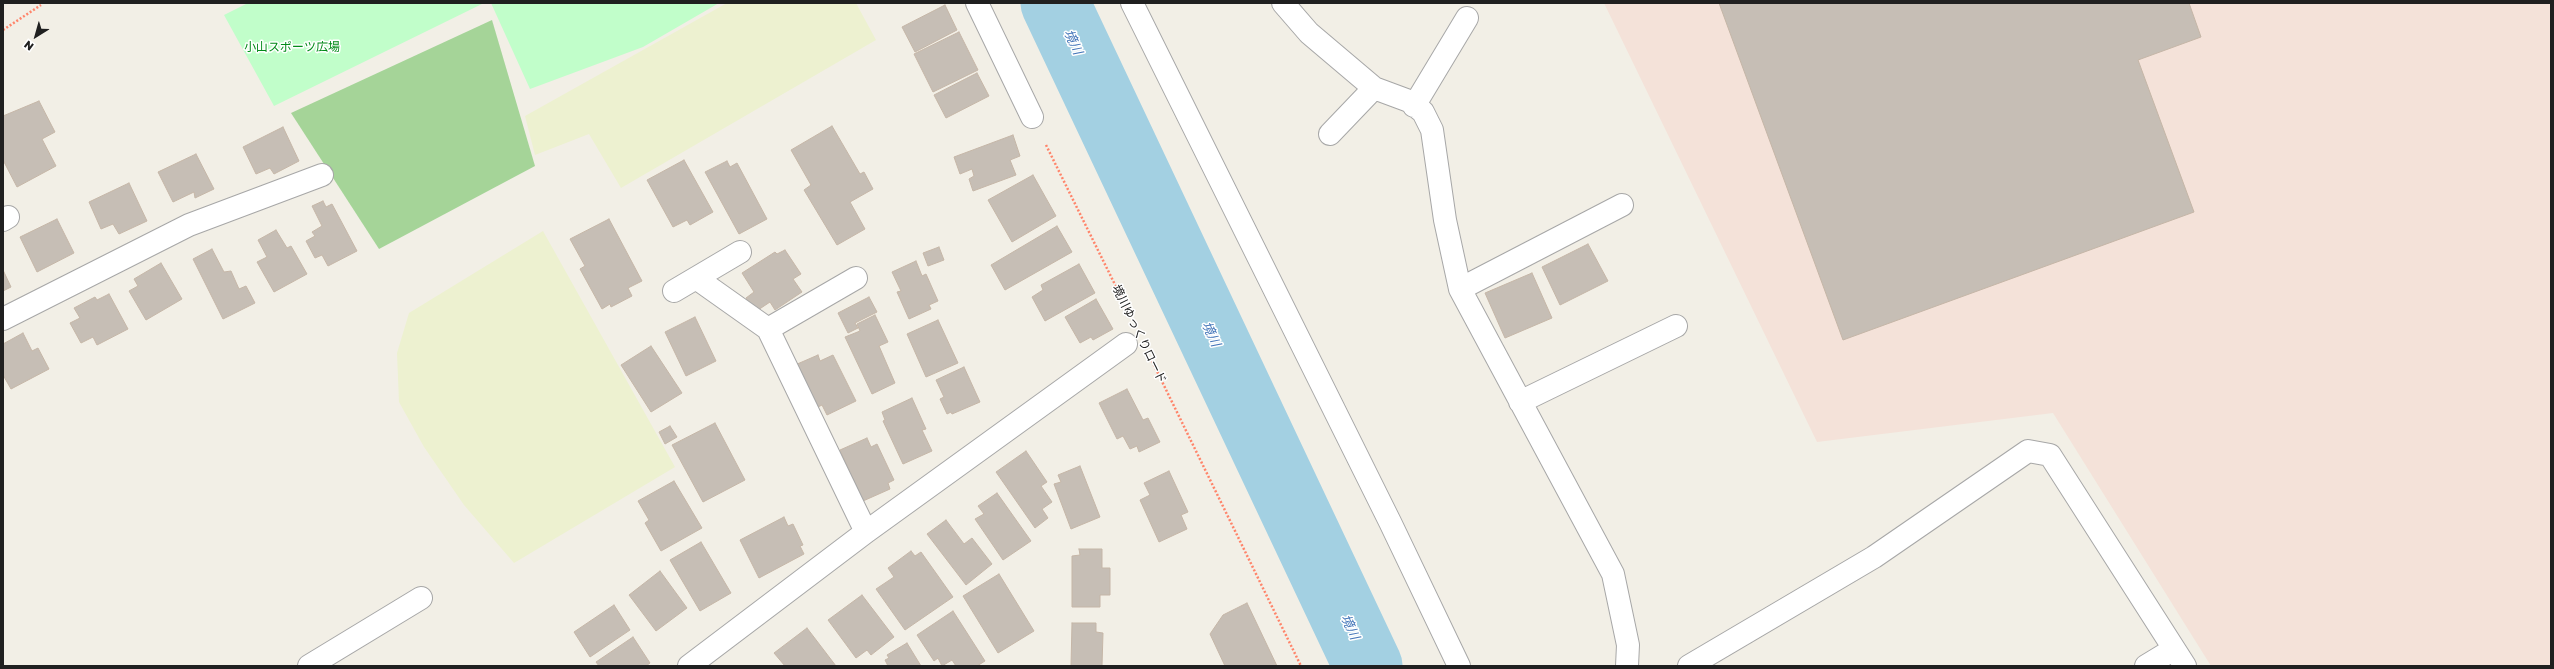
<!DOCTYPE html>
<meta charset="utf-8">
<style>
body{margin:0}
#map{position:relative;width:2554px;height:669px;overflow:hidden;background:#f2efe6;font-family:"Golos Text",sans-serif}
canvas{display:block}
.frame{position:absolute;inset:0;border:4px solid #202020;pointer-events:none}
.north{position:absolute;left:16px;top:16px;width:40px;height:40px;-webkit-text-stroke:3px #fff;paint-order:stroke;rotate:217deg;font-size:11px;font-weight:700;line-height:16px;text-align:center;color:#202020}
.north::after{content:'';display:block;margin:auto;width:14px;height:18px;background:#202020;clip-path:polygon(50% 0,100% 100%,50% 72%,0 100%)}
</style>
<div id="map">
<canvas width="2554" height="669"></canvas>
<div class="frame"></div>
<div class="north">N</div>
</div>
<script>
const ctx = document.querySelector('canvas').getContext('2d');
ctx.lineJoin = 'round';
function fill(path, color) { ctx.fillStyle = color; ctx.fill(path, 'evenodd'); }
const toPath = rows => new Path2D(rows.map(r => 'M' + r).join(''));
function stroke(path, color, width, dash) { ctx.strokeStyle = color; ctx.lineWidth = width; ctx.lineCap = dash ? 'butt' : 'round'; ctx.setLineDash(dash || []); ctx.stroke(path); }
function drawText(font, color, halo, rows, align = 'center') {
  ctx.font = font + ' "Golos Text","Noto Sans JP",sans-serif'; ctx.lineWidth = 3; ctx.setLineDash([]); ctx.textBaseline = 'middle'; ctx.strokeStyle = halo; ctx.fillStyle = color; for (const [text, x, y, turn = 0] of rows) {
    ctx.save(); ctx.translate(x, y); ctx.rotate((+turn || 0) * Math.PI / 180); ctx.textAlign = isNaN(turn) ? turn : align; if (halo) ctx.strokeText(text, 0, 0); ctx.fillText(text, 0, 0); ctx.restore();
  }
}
const military = toPath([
 [1604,3,2551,3,2551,666,2211,666,2053,413,1817,442]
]);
const farmland = toPath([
 [727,3,856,3,876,40,621,188,589,134,535,155,525,116],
 [543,231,675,467,514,563,464,505,424,447,399,402,397,353,409,313]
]);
const forest = toPath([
 [492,20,535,166,379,249,291,113]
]);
const park = toPath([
 [248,3,484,3,274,106,224,15],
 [491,3,719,3,643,47,530,89]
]);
const river = toPath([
 [1055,3,1368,666]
]);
const building = toPath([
 [1719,3,2189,3,2201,37,2138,60,2194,212,1843,340,1719,3],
 [945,5,957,30,915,52,902,27,945,5],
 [959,32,978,70,933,92,914,54,959,32],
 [977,73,989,96,946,118,934,95,977,73],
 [39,101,55,132,42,139,56,166,17,187,3,160,3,116,39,101],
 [832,126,860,174,864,172,873,189,850,202,865,229,837,245,804,190,811,185,791,150,832,126],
 [283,127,299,161,274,174,270,168,256,174,243,147,283,127],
 [1013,135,1020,156,1010,160,1016,175,973,191,969,179,974,176,972,169,960,174,954,157,1013,135],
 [196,154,214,189,195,198,194,192,173,202,158,172,196,154],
 [684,160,713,212,690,225,687,220,673,227,647,180,684,160],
 [727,161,730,167,737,163,767,219,739,234,705,172,727,161],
 [1033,175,1056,216,1012,242,988,200,1033,175],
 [129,183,147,221,119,234,113,224,101,229,89,202,129,183],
 [323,201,326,207,332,204,357,251,328,266,322,255,315,258,306,241,315,236,312,232,322,226,312,206,323,201],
 [57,219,74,253,37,272,20,237,57,219],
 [609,219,642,281,628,288,632,296,611,307,610,304,602,309,580,269,585,266,570,239,609,219],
 [1057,226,1072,252,1005,290,991,265,1057,226],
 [276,230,287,248,291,246,307,274,274,292,257,262,267,257,258,240,276,230],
 [1588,244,1608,281,1560,305,1542,267,1588,244],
 [939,247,944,260,928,266,923,253,939,247],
 [212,249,224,272,231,271,239,289,246,286,255,303,223,319,193,259,212,249],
 [785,250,801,274,793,279,802,292,775,310,770,302,755,312,746,298,754,292,742,273,775,252,777,254,785,250],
 [916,261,922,276,926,274,938,301,929,305,931,309,909,319,897,292,901,291,892,272,916,261],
 [161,263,182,299,146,320,129,291,138,286,134,279,161,263],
 [1079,264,1095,293,1045,321,1032,297,1043,290,1041,285,1079,264],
 [3,270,11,287,3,291,3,270],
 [1532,273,1552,318,1505,338,1485,293,1532,273],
 [109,294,128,329,97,345,93,337,81,343,70,323,80,318,74,308,95,297,97,300,109,294],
 [869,297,877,312,855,323,858,328,848,333,838,313,869,297],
 [1096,299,1113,329,1093,340,1091,337,1080,343,1065,317,1096,299],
 [875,315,888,342,879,346,895,383,872,394,845,337,860,331,857,324,875,315],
 [695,317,716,361,686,376,665,332,695,317],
 [938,320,958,363,926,377,907,334,938,320],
 [23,333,32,351,38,348,49,369,11,389,3,375,3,344,23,333],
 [651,346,682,393,651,412,621,365,651,346],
 [818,355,820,361,833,355,856,401,827,415,822,405,816,408,795,365,818,355],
 [964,367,980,402,952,414,951,412,947,414,940,399,944,397,936,380,964,367],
 [1127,389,1143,420,1148,418,1160,442,1139,452,1137,446,1130,449,1123,436,1117,439,1099,403,1127,389],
 [912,398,926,429,922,430,932,451,903,464,883,421,885,420,882,412,912,398],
 [715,423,745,480,703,502,672,445,715,423],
 [670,426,677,437,665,444,659,432,670,426],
 [867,438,871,447,877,444,894,480,888,483,890,489,863,501,840,450,867,438],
 [1026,451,1047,482,1041,486,1052,502,1042,509,1048,518,1035,528,996,472,1026,451],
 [1080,466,1100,517,1071,529,1054,484,1061,482,1058,475,1080,466],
 [1169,471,1188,512,1181,515,1187,529,1159,542,1140,500,1150,495,1144,483,1169,471],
 [674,481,702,528,661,551,645,523,649,520,638,501,674,481],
 [997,493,1031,541,1003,560,975,519,984,514,978,506,997,493],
 [784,517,788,526,793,524,803,545,800,546,804,554,759,578,740,540,784,517],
 [946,520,964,544,972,538,992,564,966,585,927,534,946,520],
 [701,542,731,593,700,611,670,560,701,542],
 [1079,549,1102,549,1102,568,1110,568,1110,595,1100,595,1100,607,1072,607,1072,556,1080,555,1079,549],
 [911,551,915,556,921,552,953,597,905,630,876,589,894,577,888,568,911,551],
 [660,571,687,608,656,631,629,595,660,571],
 [999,574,1034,631,998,653,963,596,999,574],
 [862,595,894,637,871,655,867,650,856,658,828,620,862,595],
 [1247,603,1277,666,1225,666,1210,634,1223,615,1247,603],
 [614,605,630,630,590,657,574,632,614,605],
 [953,611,985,661,977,666,956,666,952,660,942,666,938,658,934,661,917,635,953,611],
 [1072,623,1096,623,1096,632,1103,633,1102,666,1071,666,1072,623],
 [807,628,836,666,785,666,774,653,807,628],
 [633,637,650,663,646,666,599,666,596,662,633,637],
 [907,643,921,666,888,666,885,660,889,658,887,655,907,643]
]);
const path = toPath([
 [3,30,41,5],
 [1046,145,1129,313],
 [1152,361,1301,666]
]);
const minor = toPath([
 [977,3,1032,117],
 [1132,3,1390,522,1459,666],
 [1283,3,1309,33,1374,88,1409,101,1423,112,1432,130,1445,220,1460,289,1613,574,1628,645,1627,666],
 [1414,106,1467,18],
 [1330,134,1374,88],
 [3,220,8,217],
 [696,278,740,252],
 [856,278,768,329,866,532],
 [1460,289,1622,205],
 [674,291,696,278,768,329],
 [3,319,189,225,322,175],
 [1520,402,1676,326],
 [309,666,421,598],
 [689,666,866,532,1126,344],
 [1689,666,1874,557,2028,451,2050,455,2185,666],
 [2146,666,2174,649]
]);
const parkNames = [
 ["小山スポーツ広場",292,47]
];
const streetNames = [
 ["境川ゆっくりロード",1139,334,64]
];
const waterNames = [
 ["境川",1073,42,65],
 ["境川",1211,334,65],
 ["境川",1350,627,65]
];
fill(military, '#f4e2d9');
fill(farmland, '#edf1d0');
fill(forest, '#a5d498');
fill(park, '#c1feca');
stroke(river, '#a3d0e2', 69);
fill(building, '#c6beb5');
stroke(building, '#c5b6a7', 1);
stroke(minor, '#a7a7a7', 24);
stroke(path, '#ff846a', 2.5, [2, 2]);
stroke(minor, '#fff', 22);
drawText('12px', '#028a18', '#fff', parkNames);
drawText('12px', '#202020', '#fff', streetNames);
drawText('italic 13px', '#4476b9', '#fff', waterNames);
</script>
